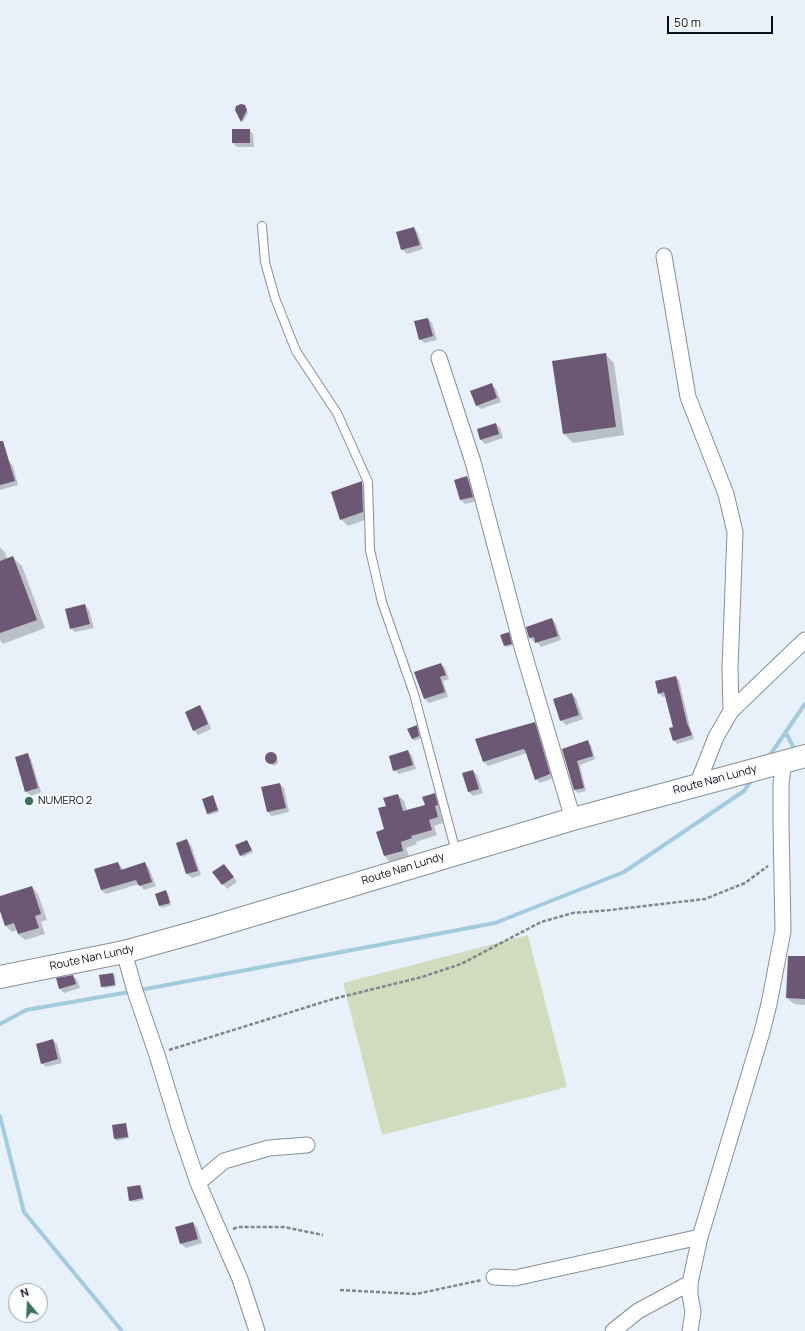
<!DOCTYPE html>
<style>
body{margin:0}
#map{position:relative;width:805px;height:1331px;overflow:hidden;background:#e8f1f9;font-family:Manrope,sans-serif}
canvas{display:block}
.north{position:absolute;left:8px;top:1283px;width:40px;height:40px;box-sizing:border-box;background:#fcfdff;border:1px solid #9c9ea1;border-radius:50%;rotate:342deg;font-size:11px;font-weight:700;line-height:16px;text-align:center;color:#0d1013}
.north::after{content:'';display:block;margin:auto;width:14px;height:18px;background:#38725b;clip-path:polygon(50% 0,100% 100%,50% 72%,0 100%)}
.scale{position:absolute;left:667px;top:16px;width:106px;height:18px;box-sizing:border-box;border:2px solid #0d1013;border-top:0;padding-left:5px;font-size:12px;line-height:14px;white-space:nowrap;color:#0d1013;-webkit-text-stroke:3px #fcfdff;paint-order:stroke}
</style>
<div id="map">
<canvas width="805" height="1331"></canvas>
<div class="north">N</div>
<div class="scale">50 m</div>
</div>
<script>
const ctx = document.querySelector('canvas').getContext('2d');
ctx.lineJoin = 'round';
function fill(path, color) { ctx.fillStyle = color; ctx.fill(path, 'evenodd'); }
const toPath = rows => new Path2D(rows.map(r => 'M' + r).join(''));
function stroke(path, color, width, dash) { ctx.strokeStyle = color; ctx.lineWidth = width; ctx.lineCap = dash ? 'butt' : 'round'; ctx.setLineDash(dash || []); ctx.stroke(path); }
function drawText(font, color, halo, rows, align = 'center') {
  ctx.font = font + ' Manrope,sans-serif'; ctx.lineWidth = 4; ctx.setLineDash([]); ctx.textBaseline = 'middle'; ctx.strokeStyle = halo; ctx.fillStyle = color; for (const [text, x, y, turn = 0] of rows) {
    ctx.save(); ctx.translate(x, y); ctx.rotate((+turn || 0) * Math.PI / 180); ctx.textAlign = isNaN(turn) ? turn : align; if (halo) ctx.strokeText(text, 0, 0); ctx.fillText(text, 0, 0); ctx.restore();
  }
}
const green = toPath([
 [528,935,567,1087,382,1135,343,983]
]);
const shadow = toPath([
 [246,108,248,113,243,122,236,110],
 [249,130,253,134,254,147,237,147,233,143],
 [414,228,418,233,423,249,407,254,402,249],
 [428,319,432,323,437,340,424,343,420,339],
 [605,354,614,363,624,435,573,443,564,434],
 [492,385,496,389,501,402,481,409,476,405],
 [495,424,500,428,503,438,485,444,481,440],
 [9,461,13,466,18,485,0,490,0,464],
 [467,477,471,482,477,501,465,504,461,500,456,480],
 [361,483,368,489,370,518,348,526,341,519],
 [0,548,5,552,8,560,13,558,22,566,45,628,3,644,0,640],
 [85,605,89,610,94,628,75,632,71,628],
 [552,619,556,624,561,640,541,647,536,641,534,642,530,638],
 [509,634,510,635,513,645,507,647,505,646],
 [441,664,445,668,449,679,443,681,448,697,429,703,425,699,415,673],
 [676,677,679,680,690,727,694,739,677,744,674,740,674,728,666,696,662,697,659,693],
 [572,694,576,698,583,719,566,725,561,720],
 [200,706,204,711,211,729,198,735,194,730],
 [534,723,539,727,554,778,540,783,536,779,527,753,488,766,484,762],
 [416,726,418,728,421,738,414,741,409,730],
 [587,741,591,745,595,759,580,765,586,791,578,793,575,790,563,749],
 [408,751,412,756,416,769,399,774,394,770],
 [270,753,273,754,278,761,278,763,274,766,266,760,267,755],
 [27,754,31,759,41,792,31,796,26,791],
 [473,771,477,775,483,793,473,796,469,792],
 [279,784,284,788,289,812,272,816,268,812],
 [434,794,440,800,443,811,440,812,443,823,434,826,437,835,416,842,417,844,406,848,409,856,390,862,385,856,377,832,385,830,387,807,398,795,404,801,407,811,426,805],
 [213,796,219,812,209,815,208,814],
 [187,840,191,845,201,875,192,878,187,874,177,844],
 [247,841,253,852,243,857,241,855],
 [118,863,122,868,123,871,145,863,149,868,156,886,144,890,139,884,106,894,101,890,96,870],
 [228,869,237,882,227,889,214,872],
 [32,887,38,894,47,920,41,922,45,934,25,940,18,934,17,930,12,932,5,925,0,908,0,897],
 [166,892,168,893,171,905,162,908,160,906],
 [805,957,805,1005,794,1004,787,998],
 [113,974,115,975,116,986,104,988,102,986],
 [73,976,77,980,80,988,64,993,60,989],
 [53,1040,57,1044,62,1063,46,1067,42,1063],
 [125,1124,127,1126,129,1138,117,1141,115,1139],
 [140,1186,142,1188,144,1200,132,1202,130,1200],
 [193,1223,197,1227,202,1243,186,1248,181,1244]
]);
const stream = toPath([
 [786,733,796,752],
 [768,758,805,704],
 [0,1024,26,1010,135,991,495,923,624,872,744,791,753,778],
 [0,1116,24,1212,122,1331]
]);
const building = toPath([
 [241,104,245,105,247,110,241,122,235,110,236,106],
 [232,129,250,129,250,143,232,143],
 [414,227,420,245,401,250,396,232],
 [428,318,433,336,419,340,414,321],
 [606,353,616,427,563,434,552,361],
 [492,383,497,398,476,406,470,391],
 [496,423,499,434,480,440,477,429],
 [0,441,3,441,15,481,0,485],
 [467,476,473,497,460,500,454,480],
 [362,481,363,512,340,520,331,492],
 [13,556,37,620,0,633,0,561],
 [85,604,90,624,70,629,65,609],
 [552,618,558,636,535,643,534,637,529,638,526,627],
 [509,632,512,644,504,646,500,635],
 [441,663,446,675,440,677,445,692,424,699,414,672],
 [676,676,687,723,692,735,673,741,669,728,673,727,664,692,658,694,655,681],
 [572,693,579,715,560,721,553,699],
 [200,705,208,724,193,731,185,712],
 [535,722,550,774,535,780,525,750,523,749,483,762,475,739],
 [417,725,419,736,412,739,407,729],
 [588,740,593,756,577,761,584,788,574,790,562,749],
 [408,750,413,765,393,771,389,756],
 '265 758a6 6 0 1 1 12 0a6 6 0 1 1-12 0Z',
 [28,753,38,788,25,792,15,757],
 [473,770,479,789,468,792,462,773],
 [280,783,286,808,267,812,261,787],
 [435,793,438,805,435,806,438,817,429,820,432,830,411,836,412,838,401,842,403,851,384,856,376,832,384,829,378,808,386,806,383,798,398,794,403,811,425,805,422,797],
 [213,795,218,810,207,814,202,799],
 [187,839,198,871,186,874,176,843],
 [247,840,252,850,240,856,235,845],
 [118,862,121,870,145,862,152,882,139,886,136,880,101,890,94,869],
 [224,864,234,877,222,885,212,872],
 [32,886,41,914,35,916,39,928,18,934,14,923,5,926,0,911,0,896],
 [166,890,170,903,159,906,155,894],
 [788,956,805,956,805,999,786,998],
 [113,973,115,985,101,987,99,975],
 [73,975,76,984,59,989,56,978],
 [53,1039,58,1059,41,1064,36,1044],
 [126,1123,128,1137,114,1139,112,1125],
 [140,1185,143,1198,129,1201,127,1187],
 [193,1222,198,1239,180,1244,175,1227]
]);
const path = toPath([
 [169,1050,333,999,422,977,461,964,541,922,573,913,610,910,705,899,745,883,768,866],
 [233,1229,238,1227,284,1227,323,1235],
 [340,1290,416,1294,482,1280]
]);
const lane = toPath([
 [262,226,265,262,275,298,296,351,337,413,368,482,370,550,382,602,414,694,456,852]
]);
const street = toPath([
 [664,256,688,397,726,494,735,532,730,669,731,711],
 [439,358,473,462,522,647,573,819],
 [697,785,716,737,731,711,805,640],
 [124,952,135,991,157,1055,180,1130,198,1183,240,1279,257,1331],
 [198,1183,224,1161,269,1148,307,1145],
 [494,1277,515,1278,700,1237],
 [613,1331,638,1311,690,1283,700,1237,762,1032,769,1004,783,931,781,824,781,784,784,761],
 [690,1331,693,1312,690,1295,690,1283]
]);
const secondary = toPath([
 [0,977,124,952,196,932,573,819,805,756]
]);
const markers = [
 [29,801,5,"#38725b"]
];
const streetNames = [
 ["Route Nan Lundy",715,780,-15],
 ["Route Nan Lundy",403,869,-17],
 ["Route Nan Lundy",92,958,-12]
];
const poiNames = [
 ["NUMERO 2",38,801]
];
fill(green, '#d1dbbe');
fill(shadow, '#0003');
stroke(stream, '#a2cbdf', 4);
fill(building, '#6c5875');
stroke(lane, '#878f97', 10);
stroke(street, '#878f97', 17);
stroke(secondary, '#878f97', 24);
stroke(path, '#80868c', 2.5, [4, 2]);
stroke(lane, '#fff', 8);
stroke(street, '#fff', 15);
stroke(secondary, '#fff', 22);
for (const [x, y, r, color] of markers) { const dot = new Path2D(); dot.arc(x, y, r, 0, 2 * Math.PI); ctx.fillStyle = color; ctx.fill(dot); stroke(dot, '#fcfdff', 1.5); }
drawText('11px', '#0d1013', '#fcfdff', streetNames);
drawText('11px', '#0d1013', '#fcfdff', poiNames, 'left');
</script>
